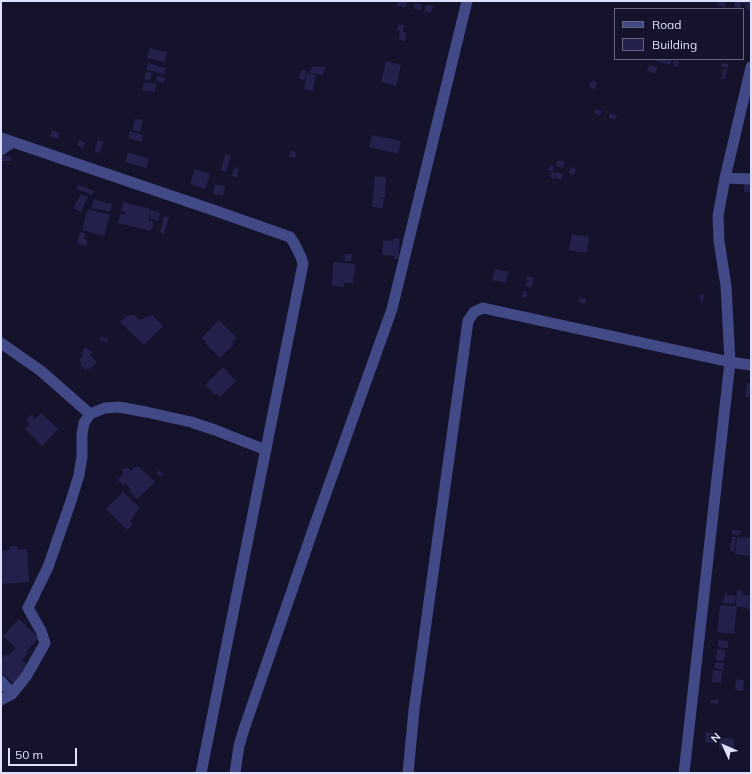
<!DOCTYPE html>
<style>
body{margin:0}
#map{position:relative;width:752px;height:774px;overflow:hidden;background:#14132b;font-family:Mulish,sans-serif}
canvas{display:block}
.frame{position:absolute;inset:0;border:2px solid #dfe0fd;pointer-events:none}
.legend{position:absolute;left:614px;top:8px;width:130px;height:52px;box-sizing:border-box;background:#14132b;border:1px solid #65657f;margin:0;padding:5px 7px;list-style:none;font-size:12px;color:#dfe0fd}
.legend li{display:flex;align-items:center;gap:8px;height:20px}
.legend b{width:20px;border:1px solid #65657f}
.north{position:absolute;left:704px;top:726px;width:40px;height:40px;-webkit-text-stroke:3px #14132b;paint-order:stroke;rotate:315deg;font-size:11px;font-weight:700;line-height:16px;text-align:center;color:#dfe0fd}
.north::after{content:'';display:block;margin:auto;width:14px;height:18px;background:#dfe0fd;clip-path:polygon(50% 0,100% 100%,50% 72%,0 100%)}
.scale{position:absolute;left:8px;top:748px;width:69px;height:18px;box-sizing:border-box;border:2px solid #dfe0fd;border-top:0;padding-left:5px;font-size:12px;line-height:14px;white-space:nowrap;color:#dfe0fd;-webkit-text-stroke:3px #14132b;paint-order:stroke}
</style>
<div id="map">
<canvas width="752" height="774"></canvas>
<div class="frame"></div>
<ul class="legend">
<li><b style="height:5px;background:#414987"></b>Road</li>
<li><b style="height:11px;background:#23204b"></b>Building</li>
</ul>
<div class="north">N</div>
<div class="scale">50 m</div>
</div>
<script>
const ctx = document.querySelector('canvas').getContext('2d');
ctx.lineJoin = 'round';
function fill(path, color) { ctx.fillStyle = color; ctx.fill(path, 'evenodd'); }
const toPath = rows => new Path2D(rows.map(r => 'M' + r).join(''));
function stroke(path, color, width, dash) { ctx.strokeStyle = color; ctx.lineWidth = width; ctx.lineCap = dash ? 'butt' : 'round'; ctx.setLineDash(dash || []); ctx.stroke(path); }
const building = toPath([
 [398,1,407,1,406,7,397,6],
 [718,1,726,1,725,7,717,5],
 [735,1,751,1,751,10,745,9,746,4,741,3,740,8,734,7],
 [415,3,422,4,421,10,414,9],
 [426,5,433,6,431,13,424,12],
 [398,24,404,25,403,32,406,32,405,41,399,40,400,31,397,30],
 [150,48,167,52,165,62,147,58],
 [651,59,672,59,670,65],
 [674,60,679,61,678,67,673,66],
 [386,61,401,65,396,86,381,82],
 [148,63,166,68,164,74,146,70],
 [722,63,728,64,728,68,721,67],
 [649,65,657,67,656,73,647,71],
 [312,66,325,67,323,75,310,73],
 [723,69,727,69,725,79,721,79],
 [301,70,307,71,305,80,299,79],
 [146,72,152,73,150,80,144,79],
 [307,73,316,75,313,91,304,89],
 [157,76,165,78,164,82,156,81],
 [593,80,597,83,595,89,589,87,590,82,592,82],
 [144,82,156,84,155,92,142,90],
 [595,109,602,111,600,115,594,113],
 [610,113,617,115,615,120,608,118],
 [135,119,143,120,140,132,132,130],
 [52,130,60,133,58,139,50,136],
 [130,131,143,135,141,142,128,138],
 [372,135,401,141,398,154,369,147],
 [79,140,85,143,83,148,77,145],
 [98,140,104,142,99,153,94,151],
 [291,151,296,152,295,158,289,157],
 [128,152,149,159,146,168,125,162],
 [225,154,231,156,226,172,221,171],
 [1,156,11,156,11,161,1,161],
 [557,160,565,162,563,168,556,166],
 [550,165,554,166,553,171,547,170],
 [234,167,239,169,237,177,232,176],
 [571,167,576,169,574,175,569,173],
 [195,169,210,174,205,189,190,184],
 [552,171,556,173,554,179,550,177],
 [556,172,563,174,561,180,555,178],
 [375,176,386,177,385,198,377,197,384,199,383,208,372,207],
 [215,184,225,186,223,196,213,194],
 [744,184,751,184,751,192,744,192],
 [78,185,94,191,92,195,76,189],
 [81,194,88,197,81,212,73,208],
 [94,199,112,204,110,212,91,208],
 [123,202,151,209,148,221,154,222,151,231,118,223,120,214,124,215,125,212,121,211],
 [88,209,110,215,104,236,82,230],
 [151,210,155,211,154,219,150,219],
 [156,212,160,213,158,221,154,220],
 [164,216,169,217,164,234,160,232],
 [80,232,85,233,84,239,87,240,86,246,77,244],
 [572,234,589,237,587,253,569,250],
 [394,238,400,239,398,259,394,259,394,256,382,255,383,240,393,241],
 [345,254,352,254,351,261,344,261],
 [333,262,355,264,353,283,344,283,344,287,332,286],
 [495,269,508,272,506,283,492,280],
 [527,276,534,278,533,282,526,280],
 [527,281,533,282,531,287,525,286],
 [523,291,528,292,526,298,522,297],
 [700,294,704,295,703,302,700,302],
 [579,297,586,299,586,304,578,302],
 [134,315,140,320,152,315,163,326,144,345,120,322,126,316],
 [219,320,237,338,232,342,234,344,220,358,205,343,206,342,202,338],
 [100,337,108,338,107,342,99,340],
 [86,347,93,352,90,355,97,362,90,370,88,368,86,370,80,365,82,363,79,360,83,356,81,353],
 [223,367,236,381,220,397,217,394,215,395,205,385],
 [747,383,751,384,749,398,745,397],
 [41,413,58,429,42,446,25,429,30,424,26,420,31,415,35,419],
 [134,467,139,467,155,482,137,499,129,491,131,489,126,484,124,486,117,480,123,474,122,471,123,469,128,468,131,471],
 [159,470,164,474,160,477,156,473],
 [123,492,140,508,133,516,134,517,130,521,133,524,127,530,106,509],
 [732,530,741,531,740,535,732,534],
 [732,537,736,537,734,551,730,551],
 [737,537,751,538,751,556,735,554],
 [10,546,18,546,18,550,27,549,29,582,2,584,1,551,10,550],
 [737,590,743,591,743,595,751,595,751,611,747,610,747,608,736,606],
 [725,593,727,593,726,595,736,596,735,604,723,603],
 [720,605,737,606,734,634,717,632],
 [19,619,39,638,26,652,28,653,22,660,31,669,15,685,1,672,1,659,6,654,8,656,16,648,3,636],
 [718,640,728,641,728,648,718,647],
 [717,649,726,650,724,661,716,660],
 [715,662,724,663,723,669,715,668],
 [713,670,722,671,721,683,712,682],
 [736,679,744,680,743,691,735,690],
 [711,700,718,700,718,704,711,703],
 [706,732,715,733,715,743,705,743],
 [720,737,734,739,733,750,719,749]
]);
const minor = toPath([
 [1,138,216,211,290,237,294,243,301,257,303,264,201,773],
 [1,150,13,142],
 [725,178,751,179],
 [1,343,41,371,90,414],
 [1,681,12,694],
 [1,700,12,694,27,675,45,643,41,631,28,608,48,567,71,501,79,475,82,457,82,434,84,423,90,414,105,408,119,407,146,412,191,422,215,430,266,450],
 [235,773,239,746,244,729,315,524,392,309,467,1],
 [408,773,414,710,468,321,474,312,483,308,730,362,751,365],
 [684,773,730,362,726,286,719,241,718,216,725,178,751,67]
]);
fill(building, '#23204b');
stroke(minor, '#414987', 11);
</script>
